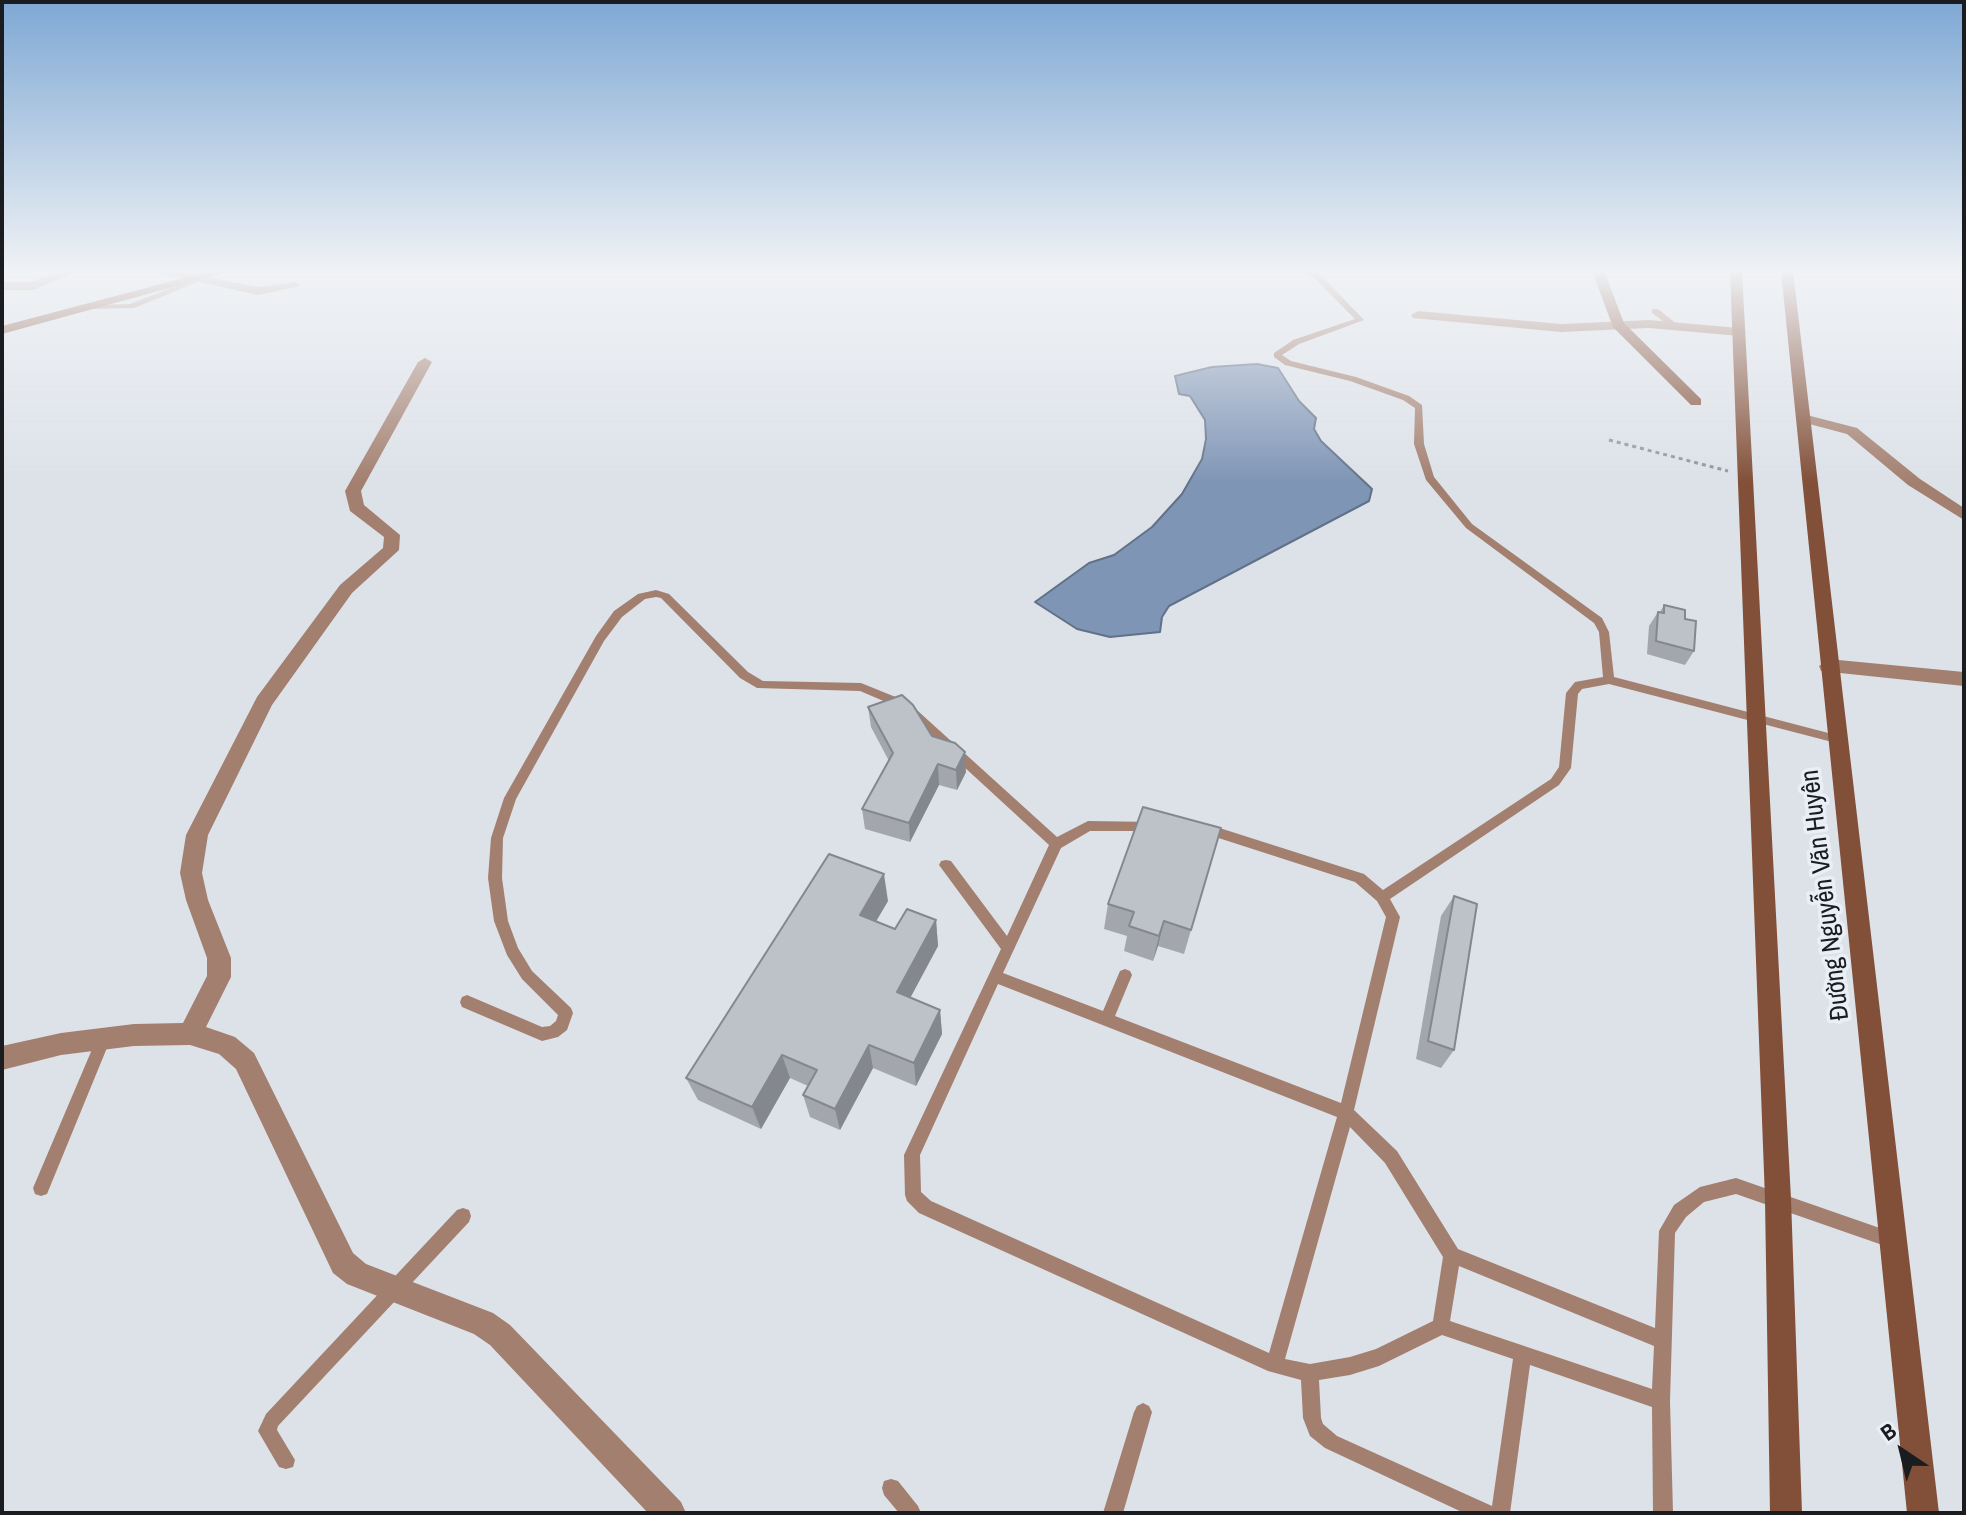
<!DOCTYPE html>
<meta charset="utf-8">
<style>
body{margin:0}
#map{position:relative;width:1966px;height:1515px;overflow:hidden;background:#dde2e9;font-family:"Archivo Narrow",sans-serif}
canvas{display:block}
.frame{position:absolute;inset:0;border:4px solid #1a1c1f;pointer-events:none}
.north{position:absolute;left:1862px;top:1411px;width:80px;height:80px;-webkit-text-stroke:6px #eaeff7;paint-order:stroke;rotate:325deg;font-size:22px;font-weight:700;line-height:32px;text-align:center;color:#1a1c1f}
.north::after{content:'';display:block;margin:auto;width:28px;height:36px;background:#1a1c1f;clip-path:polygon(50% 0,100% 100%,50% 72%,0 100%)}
</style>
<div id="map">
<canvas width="1966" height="1515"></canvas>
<div class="frame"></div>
<div class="north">B</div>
</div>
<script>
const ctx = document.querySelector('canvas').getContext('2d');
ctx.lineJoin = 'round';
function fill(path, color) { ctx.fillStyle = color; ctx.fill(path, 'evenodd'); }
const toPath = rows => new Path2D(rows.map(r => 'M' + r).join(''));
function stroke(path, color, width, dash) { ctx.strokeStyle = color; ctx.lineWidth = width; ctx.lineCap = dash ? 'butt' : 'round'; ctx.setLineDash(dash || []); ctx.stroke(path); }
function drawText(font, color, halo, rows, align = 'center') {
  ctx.font = font + ' "Archivo Narrow",sans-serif'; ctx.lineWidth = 7; ctx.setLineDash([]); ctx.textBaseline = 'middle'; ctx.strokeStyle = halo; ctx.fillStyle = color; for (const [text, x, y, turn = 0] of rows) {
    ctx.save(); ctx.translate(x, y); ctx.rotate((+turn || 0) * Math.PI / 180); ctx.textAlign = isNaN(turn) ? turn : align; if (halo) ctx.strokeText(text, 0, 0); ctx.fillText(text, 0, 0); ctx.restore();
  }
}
const water = toPath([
 [1257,364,1278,368,1299,401,1316,418,1314,429,1321,441,1372,489,1369,501,1169,606,1162,617,1160,632,1110,637,1077,629,1035,602,1089,563,1114,555,1152,527,1182,494,1202,459,1206,439,1205,420,1190,396,1179,394,1175,376,1212,367,1257,364]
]);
const path = toPath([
 [1609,440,1728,471]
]);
const lane = toPath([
 [1300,271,1311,271,1320,274,1364,320,1299,344,1282,355,1291,361,1356,377,1409,396,1422,405,1424,444,1434,477,1472,524,1602,618,1609,632,1614,677,1836,735,1842,739,1836,743,1609,684,1582,689,1578,694,1571,768,1559,785,1390,899,1400,917,1354,1110,1397,1151,1458,1249,1655,1328,1659,1231,1674,1205,1700,1187,1736,1178,1897,1234,1899,1240,1897,1246,1891,1248,1736,1194,1704,1202,1686,1217,1675,1233,1670,1401,1673,1513,1653,1513,1652,1407,1530,1365,1510,1513,1464,1513,1325,1448,1310,1436,1303,1418,1301,1380,1268,1371,919,1213,907,1201,905,1195,904,1155,1001,949,939,865,941,861,946,860,951,861,1007,936,1049,845,900,708,860,691,757,688,740,678,661,598,656,597,645,599,622,617,604,641,516,799,503,838,502,878,508,921,518,948,532,971,571,1008,573,1013,567,1030,558,1037,542,1041,462,1007,460,1002,462,997,467,995,542,1027,550,1026,556,1021,558,1015,522,979,507,955,494,921,488,878,491,838,504,798,596,636,614,611,638,594,656,590,669,594,748,672,763,681,861,683,908,702,1057,837,1088,821,1157,822,1159,826,1157,830,1153,831,1090,831,1061,848,1003,973,1103,1011,1120,971,1125,969,1130,971,1132,975,1115,1016,1341,1103,1386,917,1377,901,1355,882,1203,833,1201,829,1203,825,1207,824,1364,874,1383,890,1551,779,1559,767,1566,693,1575,682,1603,677,1599,632,1594,623,1466,528,1426,480,1414,444,1415,408,1403,400,1350,381,1285,365,1274,357,1274,353,1293,340,1355,319,1314,278,1300,271],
 [998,984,1337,1117,1269,1353,931,1201,921,1192,920,1155,998,984],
 [1350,1127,1385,1163,1443,1257,1433,1321,1376,1349,1350,1357,1310,1364,1285,1359,1350,1127],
 [1459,1266,1654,1346,1652,1389,1450,1321,1459,1266],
 [1442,1335,1513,1359,1492,1506,1337,1436,1323,1424,1321,1418,1319,1380,1350,1375,1379,1366,1442,1335],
 [196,278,203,280,134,308,91,309,87,307,91,305,130,304,196,278],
 [1652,309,1658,309,1678,325,1671,327,1652,313,1652,309],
 [104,1031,109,1033,111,1038,47,1194,41,1196,35,1194,33,1188,99,1033,104,1031],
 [463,1208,469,1210,471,1216,469,1222,278,1426,277,1430,295,1460,293,1467,286,1469,279,1467,258,1431,266,1414,457,1210,463,1208],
 [1143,1403,1149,1406,1152,1412,1123,1513,1103,1513,1134,1412,1137,1406,1143,1403],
 [891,1479,898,1481,918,1506,921,1513,899,1513,884,1495,882,1488,884,1481,891,1479]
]);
const street = toPath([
 [61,271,79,271,33,290,2,290,2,282,32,282,61,271],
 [149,271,175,271,258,287,295,282,301,286,258,295,149,271],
 [1418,311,1561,324,1649,320,1739,328,1746,332,1739,336,1649,328,1561,332,1413,318,1411,315,1418,311],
 [425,358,432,362,361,491,364,505,400,535,399,550,352,593,272,705,208,835,202,873,208,900,231,958,231,977,206,1027,235,1037,254,1053,353,1253,366,1264,493,1313,510,1325,681,1502,686,1513,648,1513,490,1345,474,1334,347,1284,333,1273,236,1069,219,1054,190,1045,134,1046,61,1055,2,1070,2,1046,61,1033,134,1024,183,1023,207,976,207,958,186,900,180,873,186,835,257,697,340,585,383,548,384,537,350,511,345,491,418,362,425,358],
 [1803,414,1857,428,1920,479,1964,508,1964,520,1908,485,1847,434,1798,421,1796,418,1803,414],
 [1828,659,1964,672,1964,686,1821,671,1819,666,1828,659]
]);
const secondary = toPath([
 [210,271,231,271,2,334,2,326,210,271],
 [1592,271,1604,271,1624,323,1701,399,1701,405,1691,405,1613,327,1592,271],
 [1730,271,1742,271,1791,1199,1802,1513,1770,1513,1765,1199,1730,271],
 [1781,271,1793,271,1939,1513,1907,1513,1781,271]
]);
const wall = toPath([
 [1664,605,1685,619,1694,651,1685,665,1647,654,1649,626,1658,612,1660,612],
 [868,707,932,736,966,772,957,790,939,785,910,842,865,829,862,809,889,761,871,727],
 [1221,828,1184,954,1158,946,1153,961,1124,951,1127,936,1104,929,1108,904],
 [1454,896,1454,1050,1441,1068,1416,1059,1441,916],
 [888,901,876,921,895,929,936,920,938,946,910,998,940,1010,942,1034,916,1086,873,1068,840,1130,810,1117,803,1095,808,1086,790,1078,761,1129,698,1100,686,1078]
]);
const shadedWall = toPath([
 [965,752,966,772,957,790,956,770],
 [938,764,939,785,910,842,909,823],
 [884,874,888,901,864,942,860,915],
 [936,920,938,946,900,1017,897,992],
 [1164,921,1158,946,1153,961,1159,936],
 [940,1010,942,1034,916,1086,914,1063],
 [869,1045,873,1068,840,1130,835,1109],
 [782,1055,790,1078,761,1129,752,1107]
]);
const building = toPath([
 [1664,605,1685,610,1685,619,1696,621,1694,651,1656,641,1658,612,1664,613,1664,605],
 [902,695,913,705,932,736,955,743,965,752,956,770,938,764,909,823,862,809,893,753,868,707,902,695],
 [1143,807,1221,828,1191,930,1164,921,1159,936,1129,926,1134,912,1108,904,1143,807],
 [829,854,884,874,860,915,895,929,907,909,936,920,897,992,940,1010,914,1063,869,1045,835,1109,803,1095,817,1070,782,1055,752,1107,686,1078,829,854],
 [1454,896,1477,904,1454,1050,1428,1041,1454,896]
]);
const streetNames = [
 ["Đường Nguyễn Văn Huyên",1826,895,-97]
];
fill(water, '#7f95b5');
stroke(water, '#617188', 2);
stroke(path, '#92969b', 3, [4, 4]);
fill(lane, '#a37f6f');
fill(street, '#a37f6f');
fill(secondary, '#824f38');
fill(wall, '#a3a7ad');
fill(shadedWall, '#84888d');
fill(building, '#bdc2c9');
stroke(building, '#84888d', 2);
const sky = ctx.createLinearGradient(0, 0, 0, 483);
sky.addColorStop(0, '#7ea8d4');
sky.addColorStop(0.56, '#f0f2f5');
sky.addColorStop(1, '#f0f2f500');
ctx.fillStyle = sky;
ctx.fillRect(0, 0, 1966, 483);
drawText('26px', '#1a1c1f', '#eaeff7', streetNames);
</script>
